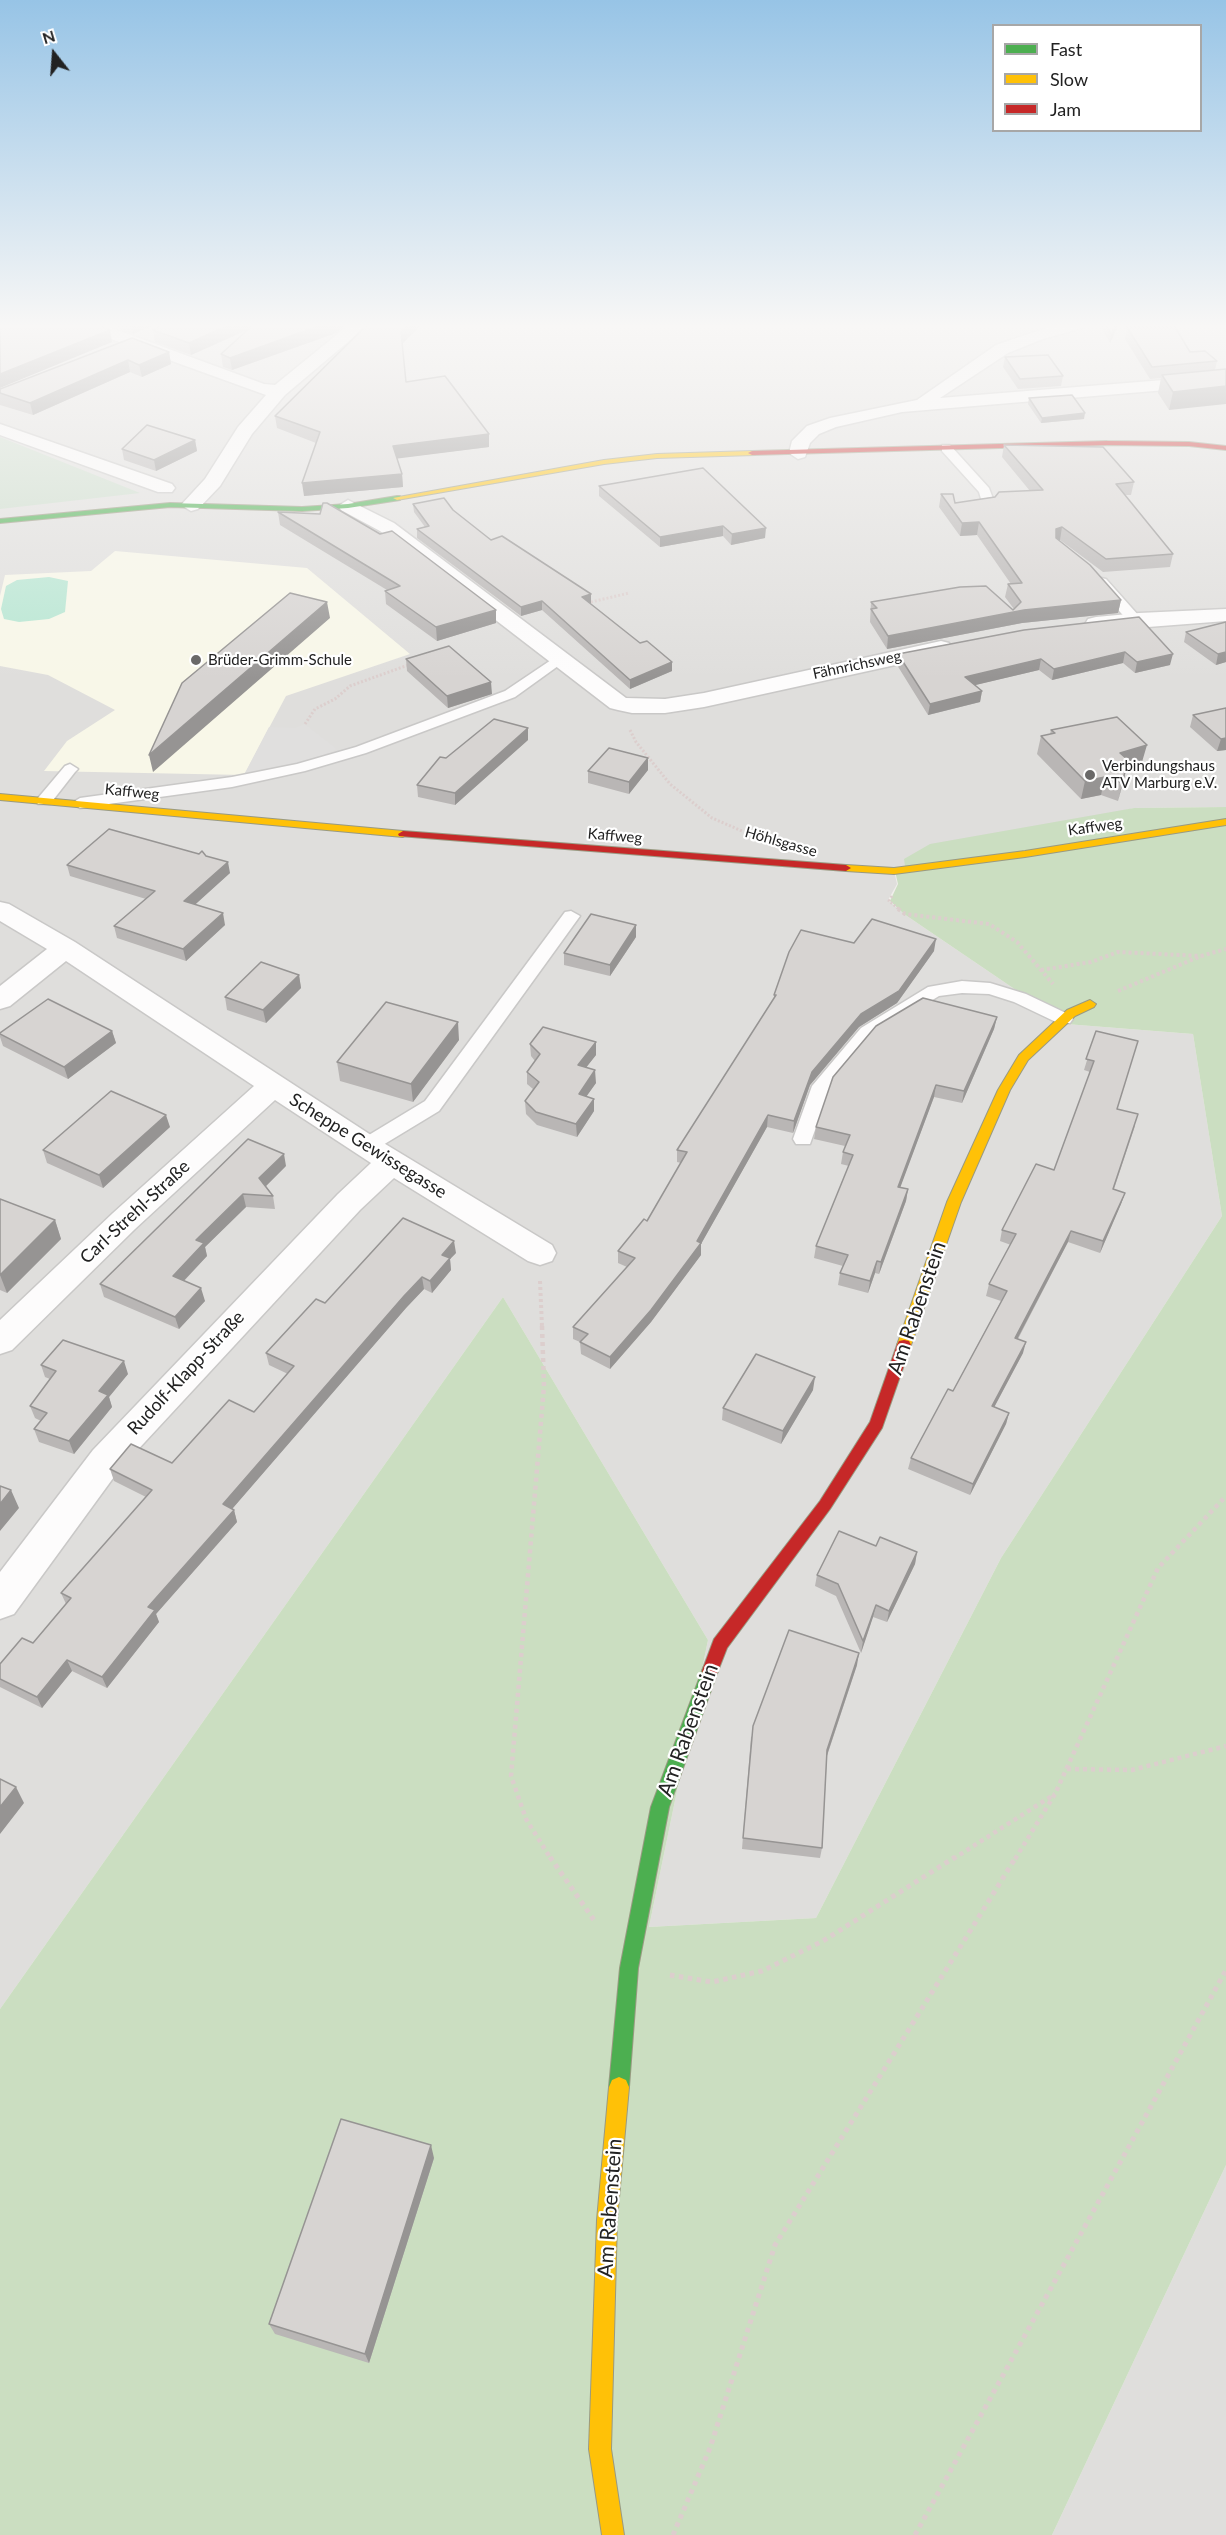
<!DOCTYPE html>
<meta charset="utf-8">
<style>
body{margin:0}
#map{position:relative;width:1226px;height:2535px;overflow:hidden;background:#f0eeeb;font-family:Lato,sans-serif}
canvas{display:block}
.legend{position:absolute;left:992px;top:24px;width:210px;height:108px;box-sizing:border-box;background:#fff;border:2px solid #a7a7a7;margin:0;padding:8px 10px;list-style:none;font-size:18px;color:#222}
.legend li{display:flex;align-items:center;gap:12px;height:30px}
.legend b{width:30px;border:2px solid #a7a7a7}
.north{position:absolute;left:24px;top:24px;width:60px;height:60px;-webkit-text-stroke:4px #fff;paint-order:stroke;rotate:343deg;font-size:16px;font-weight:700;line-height:24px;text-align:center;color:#222}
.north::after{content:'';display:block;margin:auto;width:21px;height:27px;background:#222;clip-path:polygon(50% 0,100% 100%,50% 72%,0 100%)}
</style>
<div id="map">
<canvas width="1226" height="2535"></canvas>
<ul class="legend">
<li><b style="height:8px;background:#4caf50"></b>Fast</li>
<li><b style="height:8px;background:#ffc107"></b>Slow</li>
<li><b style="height:8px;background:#c62828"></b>Jam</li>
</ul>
<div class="north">N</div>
</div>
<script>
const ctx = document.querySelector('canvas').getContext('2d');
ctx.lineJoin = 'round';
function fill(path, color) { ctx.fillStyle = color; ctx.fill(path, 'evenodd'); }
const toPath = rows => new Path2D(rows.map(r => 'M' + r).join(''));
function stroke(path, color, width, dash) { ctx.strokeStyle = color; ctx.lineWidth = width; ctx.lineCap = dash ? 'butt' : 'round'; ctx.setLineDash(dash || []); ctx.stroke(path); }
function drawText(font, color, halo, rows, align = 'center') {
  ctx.font = font + ' Lato,sans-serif'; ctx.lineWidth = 4.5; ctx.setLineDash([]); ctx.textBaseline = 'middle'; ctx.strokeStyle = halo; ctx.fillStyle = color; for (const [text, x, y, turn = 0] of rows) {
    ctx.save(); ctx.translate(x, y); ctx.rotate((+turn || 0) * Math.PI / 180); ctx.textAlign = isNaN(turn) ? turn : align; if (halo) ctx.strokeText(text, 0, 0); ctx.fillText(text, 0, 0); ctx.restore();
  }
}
const residential = toPath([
 [0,324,1226,324,1226,807,1134,808,905,866,894,871,897,884,888,900,904,914,1066,1024,1193,1034,1222,1216,1001,1558,816,1918,649,1927,708,1640,503,1297,0,2009],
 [1226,2165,1226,2535,1052,2535]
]);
const education = toPath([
 [115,551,307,568,410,654,286,696,244,775,44,771,67,741,115,710,48,675,0,666,0,596,5,575,91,571]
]);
const forest = toPath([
 [1226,807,1226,2165,1052,2535,0,2535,0,2009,503,1297,708,1640,649,1927,816,1918,1001,1558,1222,1216,1193,1034,1066,1024,904,914,890,901,898,884,895,871,905,866,904,859,930,844,1134,808]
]);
const cemetery = toPath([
 [0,437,140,493,0,509]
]);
const pitch = toPath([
 [49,577,68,581,65,612,49,619,19,622,4,619,1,609,6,586,17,580]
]);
const parking = toPath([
 [305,724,337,749,308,761,244,775,269,727,295,728]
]);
const pathFar3 = toPath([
 [587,603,629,593],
 [305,724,315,709,335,699,350,686,411,664],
 [630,730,636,742,670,784,712,818,742,831],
 [892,896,889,901,900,910]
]);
const pathFar2 = toPath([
 [898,909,905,914,989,924,1017,942,1053,984],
 [1041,970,1091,962,1118,952,1201,956],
 [1118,991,1201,956,1226,949],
 [540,1281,542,1327]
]);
const pathFar1 = toPath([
 [542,1326,544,1386,511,1776,526,1819,551,1859],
 [1067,1769,1132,1770,1226,1746],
 [953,1859,1055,1794],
 [1015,1859,1055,1794,1158,1568,1226,1496]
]);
const path = toPath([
 [550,1857,596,1923],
 [670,1975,712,1982,762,1971,823,1941,955,1857],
 [673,2535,710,2448,775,2245,1016,1857],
 [915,2535,1226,1970]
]);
const lane = toPath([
 [942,445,950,445,989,488,995,504,993,507,965,511,965,505,982,502,979,492,942,451,942,445],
 [1101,578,1106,579,1139,616,1139,622,1129,622,1096,585,1096,579,1101,578],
 [560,654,565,655,565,661,515,697,366,753,305,771,232,787,80,808,72,803,80,798,232,777,297,764,356,747,505,691,560,654],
 [70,764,78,769,75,772,50,804,38,804,36,801,38,798,65,766,70,764],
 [571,911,580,916,439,1111,373,1151,359,1151,356,1146,359,1141,425,1101,565,912,571,911],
 [962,981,990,983,1026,994,1070,1015,1073,1019,1070,1023,1058,1023,1014,1002,989,994,962,993,939,996,873,1036,830,1088,810,1144,796,1144,793,1139,812,1086,861,1028,928,987,962,981]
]);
const street = toPath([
 [76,324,101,324,264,384,275,385,350,324,369,324,285,395,252,434,220,486,198,509,191,511,181,505,205,479,238,427,266,395,78,327,76,324],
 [1058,324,1087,324,1085,327,1043,339,1008,353,940,398,1226,375,1226,385,902,412,836,427,819,434,810,443,805,457,798,459,789,453,792,441,807,426,830,418,917,400,996,345,1058,324],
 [0,424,172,484,175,488,172,492,158,492,0,435,0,424],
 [348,500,394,523,626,698,665,699,704,693,941,641,949,643,952,648,949,653,941,655,704,707,665,713,632,713,618,710,610,708,380,531,341,510,338,506,348,500],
 [1226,609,1226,621,1096,631,1088,629,1085,624,1088,619,1096,617,1139,613,1226,609],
 [0,902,9,904,75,942,377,1139,552,1245,556,1253,552,1261,540,1265,528,1261,394,1178,360,1210,119,1470,14,1614,0,1619,0,1572,93,1450,338,1194,371,1163,275,1100,135,1229,12,1350,0,1354,0,1320,113,1213,254,1086,66,961,10,1006,0,1009,0,986,47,949,0,921,0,902]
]);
const fast = toPath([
 [397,496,400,496,400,500,348,508,302,511,170,507,0,523,0,519,170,503,302,507,348,504,397,496],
 [710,1664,716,1666,718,1671,669,1807,638,1968,629,2087,626,2094,619,2097,612,2094,609,2087,620,1968,651,1807,702,1671,704,1666,710,1664]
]);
const slow = toPath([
 [752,451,755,451,755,455,657,458,604,464,397,500,393,498,604,460,657,454,752,451],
 [0,794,403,831,408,834,403,837,0,800,0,794],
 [1226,819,1226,825,1025,857,894,874,846,871,841,868,846,865,894,868,1025,851,1226,819],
 [1090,1000,1096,1004,1094,1007,1075,1016,1028,1060,1010,1090,961,1202,911,1345,909,1349,904,1350,899,1349,897,1345,947,1202,998,1090,1019,1055,1067,1010,1090,1000],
 [619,2077,626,2080,629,2087,617,2220,611,2449,624,2535,602,2535,589,2449,597,2220,609,2087,612,2080,619,2077]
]);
const jam = toPath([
 [1107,441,1189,442,1226,446,1226,450,1189,446,1107,445,752,455,748,453,752,451,1107,441],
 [403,831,846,865,851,868,846,871,399,836,398,834,403,831],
 [904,1340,909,1341,911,1345,882,1428,830,1509,727,1648,716,1676,710,1678,704,1676,702,1671,714,1639,820,1501,870,1422,897,1345,899,1341,904,1340]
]);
const wall = toPath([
 [109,324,156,324,133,334],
 [164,324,346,324,336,333,232,370,223,367,221,354,248,330,191,355,155,342,153,330],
 [368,324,422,324,402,344,406,382,489,434,489,447,397,458,402,474,403,487,304,496,316,443,277,428,275,416],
 [1100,324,1119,324,1110,343],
 [1127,327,1217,361,1215,370,1169,410,1158,393,1161,378,1150,379,1125,339],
 [169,352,171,364,142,377,130,372,33,415,0,405,0,389],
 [1005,357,1063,376,1061,386,1018,389,1003,367],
 [1029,398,1084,419,1041,423,1028,404],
 [195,440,197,451,156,471,124,460,122,449],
 [1004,445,1134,482,1131,495,1125,495,1173,554,1170,567,1103,572,1060,540,1059,540,1121,600,1118,613,1022,623,887,649,870,622,871,602,1013,610,1014,609,1005,597,1008,584,1011,584,977,535,960,536,939,507,941,494,955,503,1030,491,1002,457],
 [599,486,765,538,731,545,723,536,660,547,599,496],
 [413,504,453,510,491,540,591,594,591,603,590,603,640,643,672,662,672,671,630,689,542,610,521,616,417,538,417,529,425,527,414,512],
 [278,512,496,610,496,623,437,641,386,604,385,591,387,590,280,525],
 [1139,617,1170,665,1135,673,1123,663,1052,680,1039,670,975,685,982,691,980,702,928,715,897,665,898,654],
 [1226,622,1226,662,1216,665,1184,642,1186,632],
 [406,659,492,694,448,708,407,671],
 [1226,708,1226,750,1217,751,1190,727,1193,715],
 [1051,730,1142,762,1127,767,1118,801,1101,795,1081,799,1037,754,1041,736,1050,734],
 [528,740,455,805,418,797,417,785,446,758],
 [648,770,629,794,588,783,588,771],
 [206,856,230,873,195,904,225,925,186,961,117,938,114,926,146,899,70,876,67,865],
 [636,937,610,976,564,965,564,953],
 [854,943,934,951,897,1003,859,1027,810,1085,793,1133,767,1127,701,1244,701,1255,651,1322,610,1369,581,1354,580,1342,573,1339,573,1327,627,1267,618,1263,618,1251,647,1221,681,1163,677,1162,677,1150,774,999,774,995],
 [299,975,301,988,266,1023,227,1010,225,997],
 [997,1017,994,1029,962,1103,934,1097,900,1187,908,1189,906,1201,879,1274,875,1273,868,1293,838,1285,840,1273,843,1266,814,1258,816,1246,849,1166,841,1164,843,1152,845,1146,814,1139,816,1127],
 [112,1031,116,1043,68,1079,3,1046,0,1037,0,1033],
 [1096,1031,1117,1109,1135,1126,1114,1189,1125,1193,1121,1204,1100,1253,1068,1242,1018,1339,1023,1353,994,1407,1009,1413,1006,1424,970,1495,908,1469,911,1458,953,1391,1001,1301,986,1296,989,1284,1011,1245,1000,1241,1002,1230,1054,1170,1090,1072,1084,1070],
 [459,1040,413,1102,340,1081,337,1062],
 [596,1042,596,1055,586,1067,596,1083,586,1096,594,1111,577,1137,537,1125,526,1114,525,1101,533,1089,527,1084,527,1072,535,1061,531,1056,530,1044],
 [170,1127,103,1188,47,1163,43,1150],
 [286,1166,266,1186,273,1196,275,1209,246,1207,205,1247,207,1256,184,1281,205,1301,179,1329,104,1297,100,1284],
 [0,1199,55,1220,61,1239,7,1293,0,1290],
 [456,1253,450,1259,451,1270,432,1293,424,1289,406,1308,232,1509,234,1510,237,1522,156,1614,159,1622,107,1688,72,1671,42,1708,0,1687,0,1664,33,1643,66,1604,61,1593,146,1497,114,1481,110,1469,172,1463,254,1412,288,1374,269,1365,266,1353,325,1303],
 [41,1365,128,1374,109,1397,112,1407,74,1454,39,1442,34,1429,41,1421,35,1418,30,1406,50,1379,45,1377],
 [813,1390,781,1444,722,1420,723,1408],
 [876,1546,917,1552,915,1564,887,1622,873,1617,861,1653,836,1596,815,1586,817,1575],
 [857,1665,827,1756,822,1848,820,1858,742,1849,751,1737],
 [434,2158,369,2363,275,2334,269,2324]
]);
const shadedWall = toPath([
 [131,324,156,324,133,334],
 [231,324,260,324,191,355,189,343],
 [324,324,346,324,336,333,232,370,230,358],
 [409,324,422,324,402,344,401,332],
 [1116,324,1119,324,1110,343,1111,334],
 [110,330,112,342,0,388,0,374],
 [169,352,171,364,142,377,139,365],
 [128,360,130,372,33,415,30,403],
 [1226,386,1226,404,1169,410,1173,392],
 [1085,413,1084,419,1041,423,1042,418],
 [489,434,489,447,394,459,393,446],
 [195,440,197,451,156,471,154,460],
 [402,474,403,487,304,496,302,483],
 [979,522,977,535,960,536,962,523],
 [723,526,723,536,660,547,660,537],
 [1062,527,1060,540,1053,542,1056,529],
 [766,528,765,538,731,545,732,534],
 [591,594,591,603,582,605,582,597],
 [1121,600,1118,613,1022,623,887,649,888,636,1024,610],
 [542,601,542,610,521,616,521,607],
 [327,602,330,618,153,772,149,755],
 [496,610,496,623,437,641,436,627],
 [1125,652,1123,663,1052,680,1054,669],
 [1226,652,1226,662,1216,665,1218,654],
 [1173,654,1170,665,1135,673,1137,662],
 [1041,659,1039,670,963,688,965,677],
 [672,662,672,671,630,689,630,680],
 [491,682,492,694,448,708,447,696],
 [982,691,980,702,928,715,930,704],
 [528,728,528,740,455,805,455,793],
 [1226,738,1226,750,1217,751,1221,739],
 [1147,745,1142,762,1127,767,1118,801,1126,767,1120,753],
 [648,758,648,770,629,794,629,782],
 [1105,777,1101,795,1081,799,1085,781],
 [228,862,230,873,187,912,184,901],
 [223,913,225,925,186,961,183,949],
 [636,925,636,937,610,976,610,965],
 [936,939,934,951,897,1003,859,1027,810,1085,793,1133,794,1121,812,1072,861,1014],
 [299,975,301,988,266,1023,263,1010],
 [997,1017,994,1029,962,1103,964,1091],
 [458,1022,459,1040,413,1102,411,1084],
 [112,1031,116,1043,68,1079,64,1067],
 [596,1042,596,1055,578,1078,578,1065],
 [595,1070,596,1083,579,1107,579,1094],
 [936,1085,934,1097,896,1199,898,1187],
 [594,1099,594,1111,577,1137,576,1124],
 [166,1115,170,1127,103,1188,99,1175],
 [768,1115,767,1127,701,1244,701,1255,651,1322,610,1369,610,1357,697,1241],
 [284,1154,286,1166,262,1190,259,1178],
 [908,1189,906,1201,879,1274,881,1262],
 [1125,1193,1121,1204,1100,1253,1103,1241],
 [243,1194,246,1207,205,1247,207,1256,176,1289,173,1276,196,1240],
 [55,1220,61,1239,7,1293,0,1275],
 [1071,1231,1068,1242,1012,1349,1015,1338],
 [454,1241,456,1253,450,1259,451,1270,432,1293,430,1281,442,1255],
 [877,1261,875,1273,868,1293,870,1281],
 [422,1277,424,1289,406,1308,226,1516,223,1504,404,1296],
 [201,1288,205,1301,179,1329,175,1317],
 [1026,1342,1023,1353,989,1417,992,1406],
 [124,1361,128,1374,109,1397,112,1407,74,1454,69,1441,99,1391],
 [815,1377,813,1390,781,1444,783,1431],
 [1009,1413,1006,1424,970,1495,973,1484],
 [11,1490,19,1508,0,1531,0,1504],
 [234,1510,237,1522,156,1614,159,1622,107,1688,102,1677,148,1607],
 [917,1552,915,1564,887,1622,889,1611],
 [876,1605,873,1617,861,1653,863,1641],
 [859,1653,857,1665,825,1761,827,1750],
 [67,1660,72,1671,42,1708,37,1697],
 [16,1787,24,1803,0,1834,0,1807],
 [431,2145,434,2158,369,2363,365,2354]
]);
const building = toPath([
 [0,324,97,324,110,330,0,374,0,324],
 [164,324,231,324,189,343,153,330,164,324],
 [254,324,324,324,230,358,221,354,254,324],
 [368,324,409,324,401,332,406,382,445,376,489,434,393,446,402,474,302,483,320,432,275,416,368,324],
 [1106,324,1116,324,1111,334,1106,324],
 [1127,327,1175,327,1190,352,1205,351,1217,361,1152,367,1127,327],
 [132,338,169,352,139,365,128,360,30,403,0,393,0,389,132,338],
 [1048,355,1063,376,1020,379,1005,357,1048,355],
 [1226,369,1226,386,1173,392,1162,375,1226,369],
 [1072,395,1085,413,1042,418,1029,398,1072,395],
 [147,425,195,440,154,460,122,449,147,425],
 [1004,445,1103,447,1134,482,1116,484,1173,554,1106,559,1062,527,1056,529,1056,538,1090,565,1121,600,1024,610,888,636,871,609,877,608,871,602,960,587,986,586,1013,610,1021,602,1008,584,1022,583,979,522,962,523,941,494,953,494,955,503,995,497,999,492,1043,490,1004,445],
 [703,468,766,528,732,534,723,526,660,537,599,486,703,468],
 [444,498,453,510,491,540,502,536,591,594,582,597,640,643,647,641,672,662,630,680,542,601,521,607,417,529,429,526,413,504,444,498],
 [323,503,327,503,380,534,392,531,496,610,436,627,385,591,400,586,278,512,320,514,323,503],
 [290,593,327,602,149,755,182,683,290,593],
 [1139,617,1173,654,1137,662,1125,652,1054,669,1041,659,965,677,982,691,930,704,898,654,1024,630,1139,617],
 [1226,622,1226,652,1218,654,1186,632,1226,622],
 [449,646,491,682,447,696,406,659,449,646],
 [1226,708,1226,738,1221,739,1193,715,1226,708],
 [1117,717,1147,745,1120,753,1128,760,1122,783,1105,777,1085,781,1041,736,1055,733,1051,730,1117,717],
 [494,719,528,728,455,793,417,785,440,757,446,758,494,719],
 [609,748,648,758,629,782,588,771,609,748],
 [109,829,199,854,202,851,206,856,228,862,184,901,223,913,183,949,114,926,155,891,67,865,109,829],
 [591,914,636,925,610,965,564,953,591,914],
 [872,919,936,939,899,991,861,1014,812,1072,794,1121,768,1115,697,1241,701,1243,651,1310,610,1357,580,1342,588,1334,573,1327,635,1258,618,1251,644,1219,647,1221,687,1152,677,1150,776,995,774,995,789,952,801,930,854,943,872,919],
 [261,962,299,975,263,1010,225,997,261,962],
 [923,998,997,1017,964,1091,936,1085,898,1187,908,1189,881,1262,877,1261,870,1281,840,1273,848,1255,816,1246,853,1155,843,1152,850,1135,816,1127,833,1077,876,1026,923,998],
 [48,999,112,1031,64,1067,0,1034,0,1033,48,999],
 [386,1002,458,1022,411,1084,337,1062,386,1002],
 [543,1027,596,1042,578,1065,595,1070,579,1094,594,1099,576,1124,536,1112,525,1101,539,1082,527,1072,540,1054,530,1044,543,1027],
 [1096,1031,1138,1041,1117,1109,1138,1114,1113,1189,1125,1193,1103,1241,1071,1231,1015,1338,1026,1342,992,1406,1009,1413,973,1484,911,1458,948,1389,953,1391,1007,1291,989,1284,1016,1234,1002,1230,1036,1164,1054,1170,1094,1061,1086,1059,1096,1031],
 [111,1091,166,1115,99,1175,43,1150,111,1091],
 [248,1139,284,1154,259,1178,273,1196,243,1194,196,1240,204,1243,173,1276,201,1288,175,1317,100,1284,248,1139],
 [0,1199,55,1220,0,1275,0,1199],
 [403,1218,454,1241,442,1255,450,1258,430,1281,422,1277,404,1296,223,1504,234,1510,148,1607,155,1610,102,1677,67,1660,37,1697,0,1679,0,1664,22,1638,33,1643,71,1598,61,1593,152,1490,110,1469,131,1444,172,1463,229,1400,254,1412,294,1366,266,1353,316,1299,325,1303,403,1218],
 [63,1340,124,1361,99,1391,108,1395,69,1441,34,1429,47,1413,30,1406,56,1371,41,1365,63,1340],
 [756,1354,815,1377,783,1431,723,1408,756,1354],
 [0,1486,11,1490,0,1504,0,1486],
 [839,1531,876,1546,880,1537,917,1552,889,1611,876,1605,863,1641,838,1584,817,1575,839,1531],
 [789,1630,859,1653,827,1750,822,1848,743,1838,753,1726,789,1630],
 [0,1779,16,1787,0,1807,0,1779],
 [341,2119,431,2145,365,2354,269,2324,341,2119]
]);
const markers = [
 [196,660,6,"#6a6968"],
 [1090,775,6,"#6a6968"]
];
const farPoinames = [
 ["Brüder-Grimm-Schule",208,660],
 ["Verbindungshaus",1102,766],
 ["ATV Marburg e.V.",1102,783]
];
const farStreetnames = [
 ["Fähnrichsweg",857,665,-12],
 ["Kaffweg",132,792,6],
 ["Kaffweg",1095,827,-8],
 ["Kaffweg",615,836,5],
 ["Höhlsgasse",781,842,16]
];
const streetNames = [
 ["Scheppe Gewissegasse",368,1146,32],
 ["Carl-Strehl-Straße",135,1212,-43],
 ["Rudolf-Klapp-Straße",186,1373,-47]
];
const nearStreetnames = [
 ["Am Rabenstein",917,1308,-71],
 ["Am Rabenstein",688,1730,-70],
 ["Am Rabenstein",610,2208,-86]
];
fill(residential, '#dfdedc');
fill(education, '#f8f7e8');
fill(forest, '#cbdec1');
fill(cemetery, '#cadbca');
fill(pitch, '#b7e6d2');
fill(parking, '#e0dfde');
stroke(lane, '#c9c8c7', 3);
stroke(street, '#c9c8c7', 3);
stroke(fast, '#999a82', 2);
stroke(slow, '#999a82', 2);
stroke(jam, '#999a82', 2);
stroke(pathFar3, '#dccecd', 3, [2, 2]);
stroke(pathFar2, '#dccecd', 4, [3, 3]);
stroke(pathFar1, '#dccecd', 4.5, [4, 4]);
stroke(path, '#dccecd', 5, [4.5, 4.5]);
fill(lane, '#fdfcfc');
fill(street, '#fdfcfc');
fill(fast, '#4caf50');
fill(slow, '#ffc107');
fill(jam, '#c62828');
fill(wall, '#b9b6b5');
fill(shadedWall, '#969493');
fill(building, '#d7d4d2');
stroke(building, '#969493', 1.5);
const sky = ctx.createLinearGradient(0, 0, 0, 679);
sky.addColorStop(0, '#97c4e6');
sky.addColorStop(0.48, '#f8f7f6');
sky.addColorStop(1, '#f8f7f600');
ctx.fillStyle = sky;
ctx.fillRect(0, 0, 1226, 679);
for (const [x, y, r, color] of markers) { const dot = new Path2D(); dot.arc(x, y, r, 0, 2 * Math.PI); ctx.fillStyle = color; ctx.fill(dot); stroke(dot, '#fff', 2); }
drawText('15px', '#222', '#fff', farPoinames, 'left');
drawText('15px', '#222', '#fff', farStreetnames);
drawText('18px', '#222', '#fff', streetNames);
drawText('21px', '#222', '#fff', nearStreetnames);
</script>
